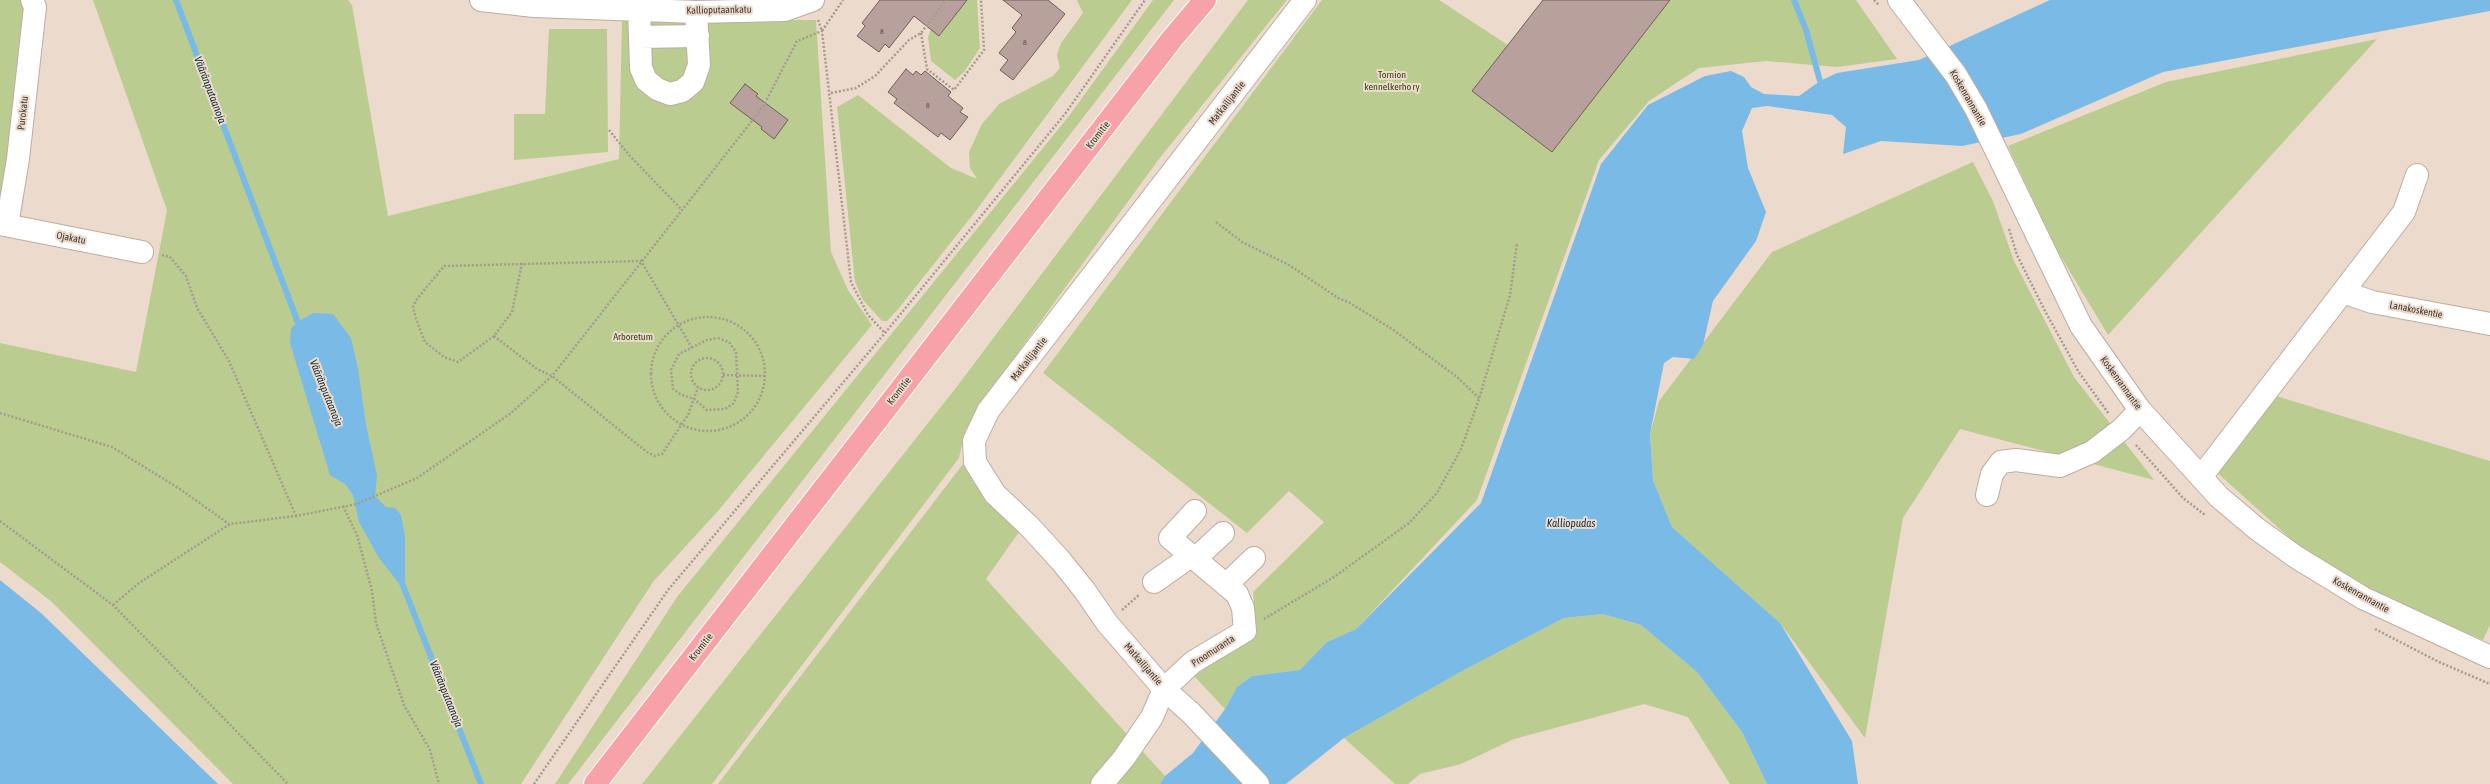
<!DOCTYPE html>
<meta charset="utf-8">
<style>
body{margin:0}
canvas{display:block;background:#ecdbcc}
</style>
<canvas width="2490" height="784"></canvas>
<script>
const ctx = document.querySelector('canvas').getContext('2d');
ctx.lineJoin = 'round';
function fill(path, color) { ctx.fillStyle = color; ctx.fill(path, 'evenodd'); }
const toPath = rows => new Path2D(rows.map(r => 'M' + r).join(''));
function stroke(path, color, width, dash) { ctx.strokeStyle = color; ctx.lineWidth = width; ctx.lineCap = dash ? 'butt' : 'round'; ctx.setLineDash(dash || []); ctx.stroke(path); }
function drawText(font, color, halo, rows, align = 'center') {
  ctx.font = font + ' "Asap Condensed",sans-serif'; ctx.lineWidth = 4; ctx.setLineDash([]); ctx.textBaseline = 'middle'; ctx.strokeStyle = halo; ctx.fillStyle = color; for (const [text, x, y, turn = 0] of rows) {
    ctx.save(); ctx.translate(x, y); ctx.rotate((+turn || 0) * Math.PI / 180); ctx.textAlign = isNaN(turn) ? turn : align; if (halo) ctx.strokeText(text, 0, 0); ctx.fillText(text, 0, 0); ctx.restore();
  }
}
const green = toPath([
 [0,0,43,0,23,204,0,201],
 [93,0,348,0,352,5,388,216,619,159,622,20,816,20,831,252,848,290,872,325,718,511,653,582,521,784,233,784,52,602,0,562,0,343,136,372,167,210],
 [961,0,977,0,980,48,964,72,955,80,931,61,928,37,931,29,940,36,964,3],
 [1077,0,1132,0,975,212,899,308,887,321,882,321,863,300,855,282,837,107,858,95,951,168,977,179,970,168,969,152,982,124,999,104,1053,76,1060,68,1057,55,1061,43,1083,13],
 [1153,0,1174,0,568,784,555,784,677,597,1069,116],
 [1248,0,1287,0,1159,159,981,403,965,431,959,458,712,784,642,784,955,389],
 [1322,0,1439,0,1508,45,1552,152,1670,0,1856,0,1897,59,1837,67,1766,61,1699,68,1649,101,1599,160,1477,500,1356,629,1327,642,1301,670,1252,676,1237,687,1225,709,1194,676,1257,634,1253,592,1324,522,1289,491,1247,533,1043,373],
 [549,29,607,29,608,152,514,160,514,114,545,114],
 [2377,39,2108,335,2057,250,2008,146,2166,82],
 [1973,162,1993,201,2014,261,2074,377,2154,480,1960,429,1903,518,1865,738,1780,623,1672,527,1653,480,1650,434,1659,401,1772,252],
 [2276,396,2490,461,2490,625,2483,640,2373,593,2302,549,2214,470],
 [963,464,1019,532,986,579,1165,776,1160,784,718,784],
 [1603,614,1641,625,1697,672,1742,732,1767,784,1730,784,1688,717,1644,704,1514,739,1461,764,1420,774,1408,784,1395,784,1344,738,1464,670,1564,618]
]);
const water = toPath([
 [2050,0,2490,0,2490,11,2163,72,2021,134,1962,146,1881,141,1843,154,1846,127,1832,115,1767,106,1752,108,1742,131,1748,168,1766,212,1756,241,1713,301,1703,345,1694,359,1673,357,1664,363,1650,434,1653,480,1672,527,1780,623,1852,741,1858,784,1767,784,1742,732,1697,672,1641,625,1603,614,1564,618,1464,670,1344,738,1286,784,1160,784,1165,776,1193,753,1225,709,1237,687,1252,676,1300,670,1327,642,1356,629,1481,503,1601,164,1648,105,1705,76,1731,71,1744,77,1751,87,1764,94,1799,96,1820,81,1837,73,1919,60],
 [313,313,333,314,351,338,358,368,366,425,377,475,375,496,386,507,395,508,401,515,405,537,405,591,379,558,359,522,353,495,345,484,330,475,290,343,291,329,297,322],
 [0,580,41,613,218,784,0,784]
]);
const stream = toPath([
 [176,0,300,328],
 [1794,0,1806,30,1820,81],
 [402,583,481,784]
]);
const building = toPath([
 [880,0,967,0,939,36,914,16,889,48,885,44,879,52,857,36,865,26,862,23,880,0],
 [1003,0,1048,0,1065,14,1013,80,1000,70,1008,60,999,53,1016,32,1012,28,1022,15,1003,0],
 [1543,0,1670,0,1552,152,1472,91,1543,0],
 [906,69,913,75,916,71,921,75,925,71,951,92,948,96,963,108,960,112,968,117,950,140,941,133,938,137,894,103,897,99,888,92,906,69],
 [745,84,758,94,756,96,788,120,774,139,761,129,762,127,730,103,745,84]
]);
const path = toPath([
 [1874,0,1879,5],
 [818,20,822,31,843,0],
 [921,33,927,69,954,90,984,50,981,0],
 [831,93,856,88,875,76,909,40,921,33,946,0],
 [609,130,629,155,682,210],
 [1216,222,1242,242,1289,265,1338,298,1350,303,1392,329,1457,377,1479,398],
 [2009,229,2017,255,2045,311,2078,371,2109,414],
 [162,255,170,257,186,276,197,308,229,361,296,516],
 [522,263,512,312,494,336,537,369,552,376,647,452,655,456,662,454,688,415,698,387],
 '651 374a57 57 0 1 1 114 0a57 57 0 1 1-114 0Z',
 [494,336,458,362,444,357,425,342,416,319,413,307,417,299,444,266,641,261,692,348],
 [718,338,729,342,736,352,738,392,734,403,725,409,707,410,694,399,680,394,673,389,671,370,679,354,707,340,718,338],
 '691 374a16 16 0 1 1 32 0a16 16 0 1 1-32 0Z',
 [723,375,765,376],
 [0,413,112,447,180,489,229,524],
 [2136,445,2183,498,2205,515],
 [343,506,357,535,372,591,376,623,404,705,430,750,439,784],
 [0,521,113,605,288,784],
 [113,605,139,583,230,524,296,516,357,504,375,496,417,478,511,413,552,376,755,117,764,105,797,41,822,31,851,282,868,315,885,333],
 [1122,610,1140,594],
 [1264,619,1334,577,1409,523,1437,493,1461,449,1479,399,1510,295,1517,243],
 [2375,629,2439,662,2490,684],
 [534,784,668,590,885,333,1065,114,1145,0]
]);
const minor = toPath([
 [481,0,534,6,696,12,785,10,813,0],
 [1899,0,1956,75,1976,109,2081,326,2140,410,2219,497,2257,529,2296,557,2363,598,2490,657],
 [639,9,641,68,646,80,657,89,670,94,682,91,693,82,699,65,696,12],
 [640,37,698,36],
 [0,224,142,252],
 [7,225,18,159,35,7,32,0],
 [2343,292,2372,302,2490,324],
 [2201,477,2404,212,2417,175],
 [1987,495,1992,474,2001,462,2016,460,2060,466,2092,452,2122,429,2140,410],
 [1195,559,1223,533],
 [1154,582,1191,556],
 [1226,585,1254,558],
 [1102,784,1124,758,1152,717,1164,689,1193,662,1245,631,1243,608,1237,594,1170,538,1195,511],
 [1258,784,1191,713,1164,689,1107,623,1085,591,1061,561,1029,526,995,494,975,462,974,441,988,411,1305,0]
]);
const major = toPath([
 [595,784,1172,39,1205,0]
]);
const numberNames = [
 ["8",882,31],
 ["8",1025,42],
 ["8",928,105]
];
const streetNames = [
 ["Kallioputaankatu",719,10,-1],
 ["Koskenrannantie",1968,98,60],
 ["Matkailijantie",1227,103,-52],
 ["Purokatu",23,113,-84],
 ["Kromitie",1098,135,-52],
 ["Ojakatu",71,238,11],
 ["Lanakoskentie",2416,310,11],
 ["Matkailijantie",1029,359,-52],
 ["Koskenrannantie",2121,383,54],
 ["Kromitie",899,391,-52],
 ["Koskenrannantie",2361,595,29],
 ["Kromitie",701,647,-52],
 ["Proomuranta",1213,651,-33],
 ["Matkailijantie",1143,664,49]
];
const parkNames = [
 ["Tornion",1392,75],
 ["kennelkerho ry",1392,87],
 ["Arboretum",633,337]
];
const waterNames = [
 ["Vääränputaanoja",210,90,69],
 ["Vääränputaanoja",326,393,68],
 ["Kalliopudas",1571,524],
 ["Vääränputaanoja",446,694,68]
];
fill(green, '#bacc90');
fill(water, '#79bbe6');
stroke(stream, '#79bbe6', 6);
fill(building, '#b8a19d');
stroke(building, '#725d5a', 1);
stroke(minor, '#bdad9f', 24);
stroke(major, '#fff', 24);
stroke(path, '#a69a8e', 2.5, [2, 2]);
stroke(minor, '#fff', 22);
stroke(major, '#f7a1a9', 22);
drawText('8px', '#5c524c', null, numberNames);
drawText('10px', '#3d3731', '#ecdbcc', streetNames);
drawText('10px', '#364312', '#ecdbcc', parkNames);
drawText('italic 11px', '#123042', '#ecdbcc', waterNames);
</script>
